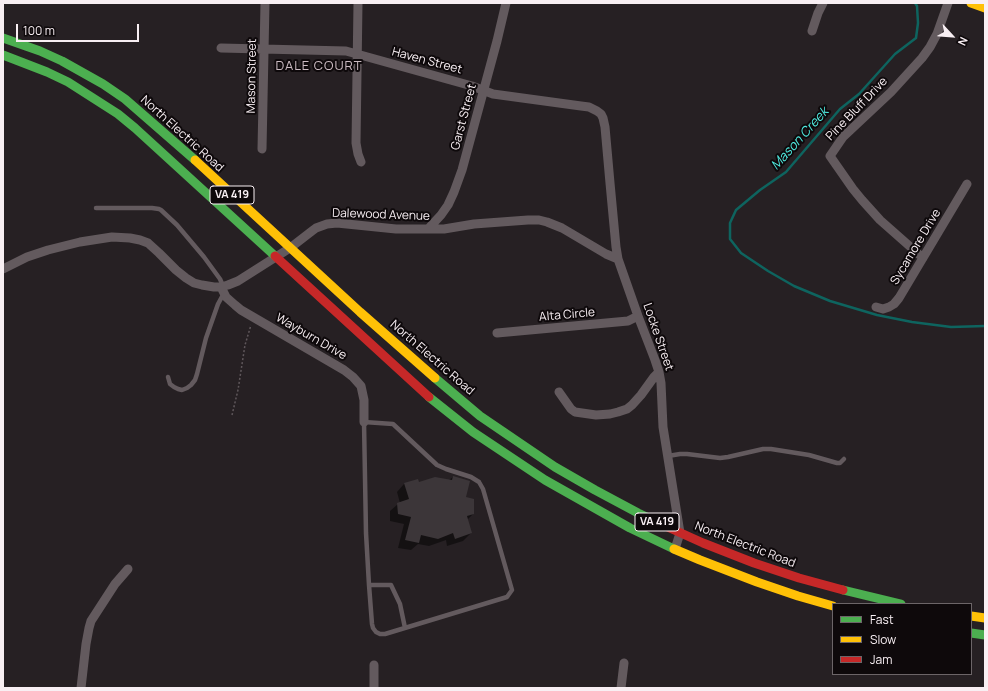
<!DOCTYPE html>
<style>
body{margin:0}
#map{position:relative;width:988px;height:691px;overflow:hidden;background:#262023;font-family:Manrope,sans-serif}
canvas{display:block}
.frame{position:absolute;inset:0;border:4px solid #f8eff3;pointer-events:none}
.legend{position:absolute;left:832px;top:603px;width:140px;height:72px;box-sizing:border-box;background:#0e090b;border:1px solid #6c6568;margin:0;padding:5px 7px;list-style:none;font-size:12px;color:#f8eff3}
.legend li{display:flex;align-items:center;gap:8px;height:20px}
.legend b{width:20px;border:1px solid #6c6568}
.north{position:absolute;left:932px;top:16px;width:40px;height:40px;-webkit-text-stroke:3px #0e090b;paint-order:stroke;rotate:116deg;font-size:11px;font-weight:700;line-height:16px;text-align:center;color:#f8eff3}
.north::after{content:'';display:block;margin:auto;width:14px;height:18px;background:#f8eff3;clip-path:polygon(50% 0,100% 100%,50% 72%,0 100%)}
.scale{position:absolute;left:16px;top:24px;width:123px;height:18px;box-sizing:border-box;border:2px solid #f8eff3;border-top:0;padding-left:5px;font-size:12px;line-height:14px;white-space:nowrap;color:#f8eff3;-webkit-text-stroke:3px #0e090b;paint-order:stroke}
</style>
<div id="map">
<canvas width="988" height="691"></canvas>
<div class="frame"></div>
<ul class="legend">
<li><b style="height:5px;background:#4caf50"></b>Fast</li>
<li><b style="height:5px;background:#ffc107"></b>Slow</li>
<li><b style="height:5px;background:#c62828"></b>Jam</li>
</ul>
<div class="north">N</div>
<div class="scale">100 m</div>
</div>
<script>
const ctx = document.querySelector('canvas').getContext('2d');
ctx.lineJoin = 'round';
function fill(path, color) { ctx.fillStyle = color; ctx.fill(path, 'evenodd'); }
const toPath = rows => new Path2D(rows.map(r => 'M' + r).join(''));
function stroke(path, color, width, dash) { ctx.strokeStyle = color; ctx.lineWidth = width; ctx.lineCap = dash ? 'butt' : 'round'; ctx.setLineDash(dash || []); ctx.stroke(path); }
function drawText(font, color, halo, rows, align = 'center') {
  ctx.font = font + ' Manrope,sans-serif'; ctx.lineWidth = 4; ctx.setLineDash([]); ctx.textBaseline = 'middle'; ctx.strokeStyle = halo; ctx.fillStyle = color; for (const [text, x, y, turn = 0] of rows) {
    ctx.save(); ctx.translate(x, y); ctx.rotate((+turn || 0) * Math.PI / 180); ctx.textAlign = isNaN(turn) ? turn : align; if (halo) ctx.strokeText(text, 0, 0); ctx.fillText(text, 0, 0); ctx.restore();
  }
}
const shadow = toPath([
 [453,477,465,498,473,514,467,520,471,533,463,541,447,546,446,540,429,546,418,544,411,550,398,548,404,524,390,521,390,511,398,504,400,503,397,492,404,484,417,480,419,484,449,480]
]);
const stream = toPath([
 [915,3,917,6,918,23,916,38,895,54,859,94,840,109,786,172,760,190,736,210,730,223,730,239,741,253,768,271,794,286,830,301,877,315,912,322,951,327,985,326]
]);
const building = toPath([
 [453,476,470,481,466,497,474,499,474,514,467,516,472,533,455,539,453,533,438,539,421,535,419,543,405,540,411,517,398,514,397,503,409,499,404,483,418,479,419,482,435,477,452,480]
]);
const path = toPath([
 [232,415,238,390,245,345,251,325]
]);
const lane = toPath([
 [96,208,152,208,159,209,161,210,177,225,204,257,220,279,223,286],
 [168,377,170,384,174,387,178,389,182,390,187,388,191,385,195,380,197,374,206,338,218,304,224,293],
 [364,422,393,424,437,465,446,469,471,477,479,482,483,489,512,590,507,597,385,634,380,634,376,632,373,628,372,624,369,585,366,533,364,422],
 [668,456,680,454,687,454,720,458,728,457,763,449,771,449,809,455,837,463,840,463,844,459],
 [369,585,391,585,400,604,405,628]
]);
const street = toPath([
 [358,3,356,143,358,154,361,162],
 [812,31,818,13,823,3],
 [221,48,346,51,472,86,493,94,581,106,589,107,597,111,601,114,603,118,605,127,610,183,616,247,618,259,638,316,655,360,659,372,661,383,663,427,680,533,675,549],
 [262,149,265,3],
 [428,229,441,215,448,205,454,192,462,170,497,41,506,3],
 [923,258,880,220,862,200,853,189,830,156,843,137,891,92,922,58,930,47,937,34,948,3],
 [3,269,27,257,48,250,80,242,112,237,130,238,140,240,148,243,159,253,176,270,186,278,194,283,202,285,214,287,221,287,228,285,238,281,290,248,312,231,316,228,327,224,337,223,396,229,444,229,474,224,528,220,539,220,547,222,562,228,606,254,618,259],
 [221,287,226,297,235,305,241,310,344,370,353,377,361,386,364,400,364,422],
 [876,307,883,309,889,307,894,304,899,298,967,184],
 [497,333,628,321,638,316],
 [559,392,571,409,575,412,596,415,610,414,618,412,627,409,632,405,641,395,654,377,659,372],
 [81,688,86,644,89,628,91,621,115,584,128,569],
 [374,688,374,665],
 [621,688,624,663]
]);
const fast = toPath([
 [3,38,40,51,62,61,103,84,125,99,195,160],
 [3,55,47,72,68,82,118,114,135,128,275,256],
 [435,378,480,416,555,467,595,490,638,513,661,524],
 [429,397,473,432,545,480,630,528,674,549],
 [843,590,901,604],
 [971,633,985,635]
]);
const slow = toPath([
 [971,3,985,8],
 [195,160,360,312,435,378],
 [674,549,700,560,757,582,798,596,833,606],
 [971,616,985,618]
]);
const jam = toPath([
 [275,256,429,397],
 [661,524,703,543,754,563,799,578,843,590]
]);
const shields = [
 [232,195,44],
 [657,522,44]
];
const shieldNames = [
 ["VA 419",232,195],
 ["VA 419",657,522]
];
const streetNames = [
 ["Haven Street",427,61,15],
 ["Mason Street",252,76,-89],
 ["Pine Bluff Drive",857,109,-46],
 ["Garst Street",464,117,-75],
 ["North Electric Road",182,134,42],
 ["Dalewood Avenue",381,215,2],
 ["Sycamore Drive",916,247,-59],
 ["Alta Circle",567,315,-5],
 ["Wayburn Drive",311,337,30],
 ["Locke Street",658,337,71],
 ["North Electric Road",432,358,41],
 ["North Electric Road",745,545,21]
];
const neighbourhoodNames = [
 ["DALE COURT",319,66]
];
const waterNames = [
 ["Mason Creek",800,139,-48]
];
fill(shadow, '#0007');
stroke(stream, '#0e645f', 2.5);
fill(building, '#3c3639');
stroke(path, '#5f575b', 1.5, [2, 2]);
stroke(lane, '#635a5e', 4.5);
stroke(street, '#635a5e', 9);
stroke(fast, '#4caf50', 9);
stroke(slow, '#ffc107', 9);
stroke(jam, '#c62828', 9);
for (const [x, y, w] of shields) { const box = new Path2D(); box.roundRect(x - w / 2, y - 9, w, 18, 3); ctx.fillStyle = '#0e090b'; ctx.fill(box); stroke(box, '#f8eff3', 1); }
drawText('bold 11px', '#f8eff3', null, shieldNames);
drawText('12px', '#f8eff3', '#0e090b', streetNames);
ctx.letterSpacing = '1px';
drawText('13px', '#ccbcc3', '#0e090b', neighbourhoodNames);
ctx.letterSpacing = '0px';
drawText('italic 13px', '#4fece1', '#0e090b', waterNames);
</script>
